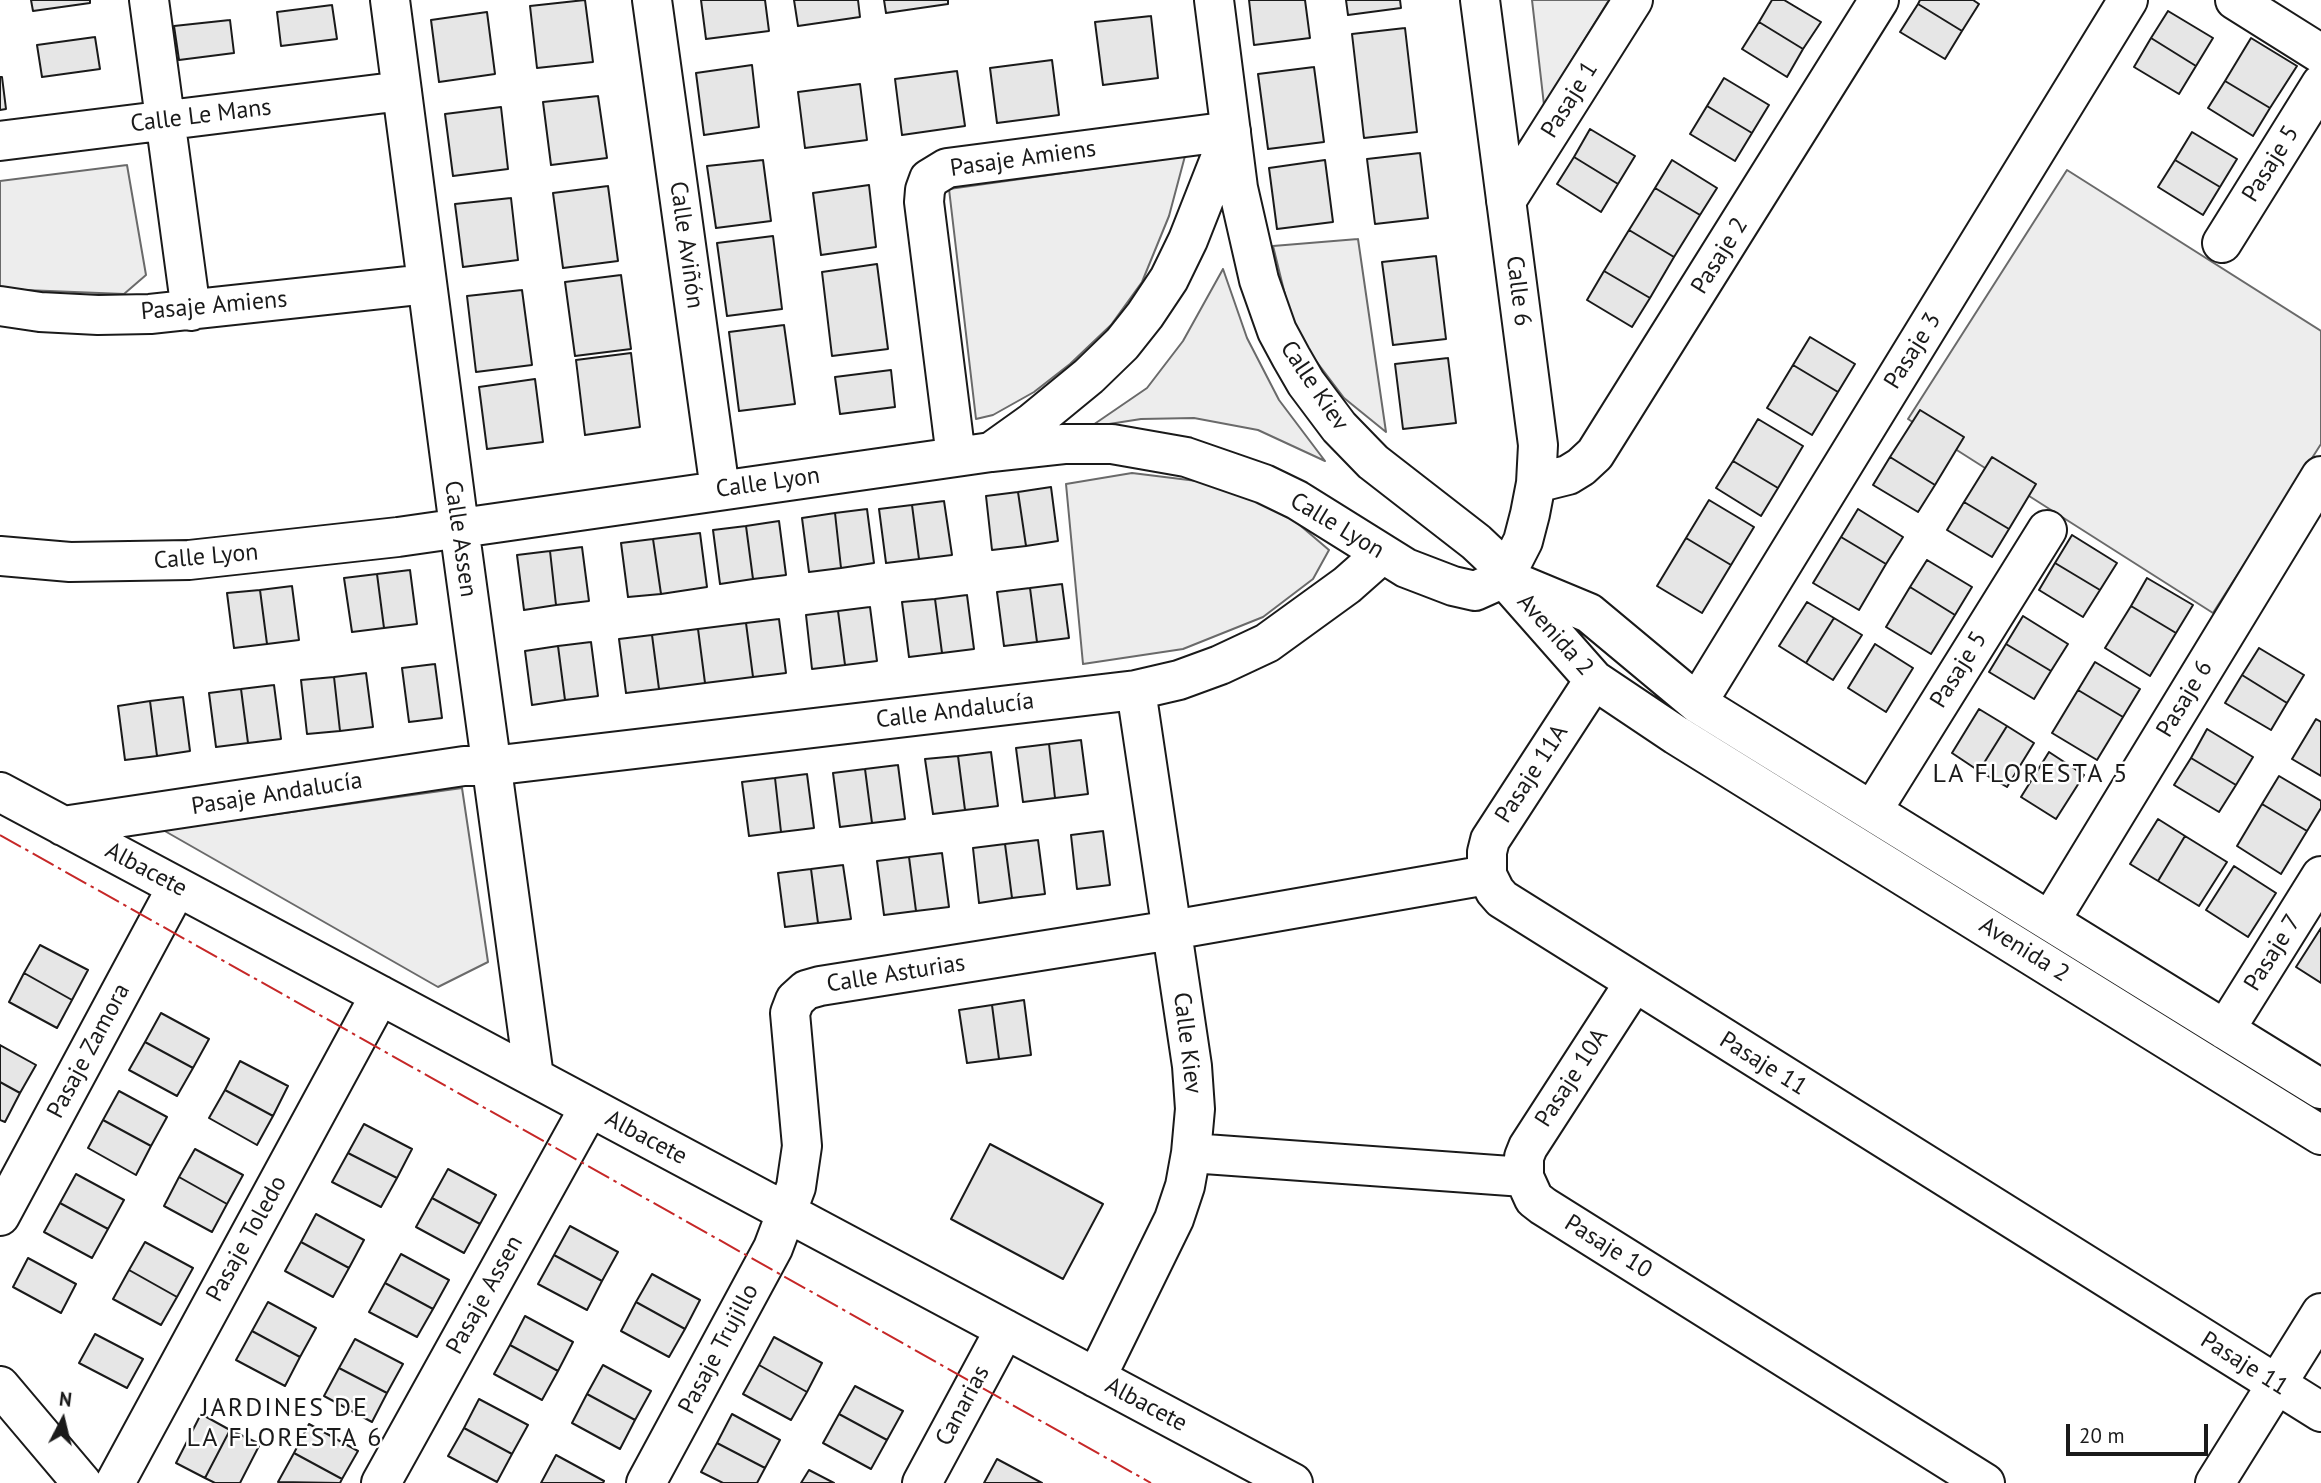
<!DOCTYPE html>
<meta charset="utf-8">
<style>
body{margin:0}
#map{position:relative;width:2321px;height:1483px;overflow:hidden;background:#fff;font-family:"PT Sans",sans-serif}
canvas{display:block}
.north{position:absolute;left:28px;top:1385px;width:70px;height:70px;-webkit-text-stroke:5px #fff;paint-order:stroke;rotate:7deg;font-size:19px;font-weight:700;line-height:28px;text-align:center;color:#1a1a1a}
.north::after{content:'';display:block;margin:auto;width:24px;height:32px;background:#1a1a1a;clip-path:polygon(50% 0,100% 100%,50% 72%,0 100%)}
.scale{position:absolute;left:2066px;top:1424px;width:142px;height:32px;box-sizing:border-box;border:4px solid #1a1a1a;border-top:0;padding-left:9px;font-size:21px;line-height:24px;white-space:nowrap;color:#1a1a1a;-webkit-text-stroke:5px #fff;paint-order:stroke}
</style>
<div id="map">
<canvas width="2321" height="1483"></canvas>
<div class="north">N</div>
<div class="scale">20 m</div>
</div>
<script>
const ctx = document.querySelector('canvas').getContext('2d');
ctx.lineJoin = 'round';
function fill(path, color) { ctx.fillStyle = color; ctx.fill(path, 'evenodd'); }
const toPath = rows => new Path2D(rows.map(r => 'M' + r).join(''));
function stroke(path, color, width, dash) { ctx.strokeStyle = color; ctx.lineWidth = width; ctx.lineCap = dash ? 'butt' : 'round'; ctx.setLineDash(dash || []); ctx.stroke(path); }
function drawText(font, color, halo, rows, align = 'center') {
  ctx.font = font + ' "PT Sans",sans-serif'; ctx.lineWidth = 5; ctx.setLineDash([]); ctx.textBaseline = 'middle'; ctx.strokeStyle = halo; ctx.fillStyle = color; for (const [text, x, y, turn = 0] of rows) {
    ctx.save(); ctx.translate(x, y); ctx.rotate((+turn || 0) * Math.PI / 180); ctx.textAlign = isNaN(turn) ? turn : align; if (halo) ctx.strokeText(text, 0, 0); ctx.fillText(text, 0, 0); ctx.restore();
  }
}
const built = toPath([
 [1532,0,1609,0,1544,105,1532,0],
 [1185,156,1169,216,1142,282,1111,325,1070,364,1034,392,993,415,976,419,949,189,1185,156],
 [127,165,146,275,124,294,0,289,0,181,127,165],
 [2067,170,2321,331,2321,444,2213,613,1908,419,2067,170],
 [1358,239,1386,432,1344,398,1313,357,1290,315,1273,246,1358,239],
 [1223,269,1247,338,1279,400,1325,461,1258,430,1194,418,1141,419,1090,427,1147,388,1183,341,1223,269],
 [1132,473,1205,482,1275,504,1329,550,1313,579,1263,617,1183,649,1083,664,1066,484,1132,473],
 [462,788,488,962,438,987,163,830,462,788]
]);
const building = toPath([
 [31,0,90,0,90,3,33,11,31,0],
 [585,0,593,62,537,68,530,6,585,0],
 [701,0,765,0,769,31,706,39,701,0],
 [794,0,858,0,860,17,798,26,794,0],
 [884,0,948,0,948,4,886,13,884,0],
 [1249,0,1305,0,1310,38,1254,45,1249,0],
 [1346,0,1400,0,1401,8,1348,15,1346,0],
 [1772,0,1784,0,1821,22,1803,49,1759,22,1772,0],
 [1920,0,1973,0,1979,4,1962,31,1918,4,1920,0],
 [1918,4,1962,31,1945,59,1900,32,1918,4],
 [332,5,337,39,281,46,277,12,332,5],
 [2168,11,2213,38,2196,66,2151,38,2168,11],
 [487,12,495,74,439,82,431,20,487,12],
 [1151,16,1158,78,1103,85,1095,22,1151,16],
 [230,20,234,53,179,60,174,26,230,20],
 [1759,22,1803,49,1787,77,1742,49,1759,22],
 [1405,28,1417,132,1364,138,1352,34,1405,28],
 [95,37,100,69,42,77,37,45,95,37],
 [2151,38,2196,66,2179,94,2134,67,2151,38],
 [2251,38,2297,66,2270,108,2225,81,2251,38],
 [1052,60,1059,115,997,123,990,68,1052,60],
 [752,65,759,127,704,135,696,73,752,65],
 [1314,67,1324,142,1268,149,1258,74,1314,67],
 [957,71,965,126,902,135,895,79,957,71],
 [0,77,2,77,6,109,0,110,0,77],
 [1724,78,1769,105,1752,133,1707,106,1724,78],
 [2225,81,2270,108,2253,136,2208,108,2225,81],
 [860,84,867,140,805,148,798,92,860,84],
 [598,96,607,158,551,165,543,102,598,96],
 [1707,106,1752,133,1735,161,1690,134,1707,106],
 [501,107,508,169,453,176,445,114,501,107],
 [1590,129,1635,156,1618,184,1574,157,1590,129],
 [2192,132,2237,159,2220,187,2175,160,2192,132],
 [1420,153,1428,218,1375,224,1367,159,1420,153],
 [1574,157,1618,184,1601,212,1557,184,1574,157],
 [763,160,771,221,716,228,707,166,763,160],
 [1325,160,1333,222,1277,229,1269,168,1325,160],
 [1672,160,1717,188,1700,215,1655,188,1672,160],
 [2175,160,2220,187,2203,215,2158,187,2175,160],
 [869,185,876,247,821,255,813,193,869,185],
 [608,186,618,261,563,268,553,193,608,186],
 [1655,188,1700,215,1674,257,1629,230,1655,188],
 [511,198,518,260,463,267,455,204,511,198],
 [1629,230,1674,257,1650,298,1604,271,1629,230],
 [773,236,782,309,727,316,717,243,773,236],
 [1436,256,1446,339,1393,345,1382,262,1436,256],
 [877,264,888,349,832,356,822,272,877,264],
 [1604,271,1650,298,1632,327,1587,300,1604,271],
 [621,275,631,349,575,356,565,282,621,275],
 [522,290,532,365,476,372,467,296,522,290],
 [784,325,795,404,739,411,729,332,784,325],
 [1810,337,1855,364,1838,392,1793,365,1810,337],
 [631,353,640,427,585,435,576,360,631,353],
 [1448,358,1456,423,1403,429,1395,364,1448,358],
 [1793,365,1838,392,1812,435,1767,408,1793,365],
 [891,370,895,407,840,414,835,377,891,370],
 [535,379,543,442,487,449,479,387,535,379],
 [1920,410,1964,437,1935,485,1890,457,1920,410],
 [1758,419,1803,446,1778,488,1733,461,1758,419],
 [1890,457,1935,485,1918,512,1873,485,1890,457],
 [1992,457,2036,484,2009,529,1964,502,1992,457],
 [1733,461,1778,488,1761,516,1716,488,1733,461],
 [1051,487,1058,541,1026,546,1018,492,1051,487],
 [1018,492,1026,546,992,550,986,496,1018,492],
 [1709,500,1754,527,1731,565,1686,538,1709,500],
 [944,501,952,555,919,559,912,505,944,501],
 [1964,502,2009,529,1992,557,1947,530,1964,502],
 [912,505,919,559,886,563,879,509,912,505],
 [867,509,874,563,841,568,835,513,867,509],
 [1858,509,1903,537,1886,564,1841,537,1858,509],
 [835,513,841,568,809,572,802,518,835,513],
 [779,521,786,575,753,579,746,526,779,521],
 [746,526,753,579,720,584,713,530,746,526],
 [700,533,707,587,661,594,653,539,700,533],
 [2072,535,2117,563,2100,590,2055,563,2072,535],
 [1841,537,1886,564,1859,610,1813,583,1841,537],
 [1686,538,1731,565,1702,613,1657,586,1686,538],
 [653,539,661,594,628,597,621,543,653,539],
 [582,547,589,601,556,605,550,551,582,547],
 [550,551,556,605,524,610,517,555,550,551],
 [1927,560,1972,587,1955,615,1910,587,1927,560],
 [2055,563,2100,590,2083,617,2039,590,2055,563],
 [410,570,417,624,384,628,377,574,410,570],
 [377,574,384,628,352,632,344,578,377,574],
 [2147,578,2193,605,2176,633,2131,606,2147,578],
 [1062,584,1069,638,1037,642,1030,588,1062,584],
 [292,586,299,640,267,644,260,590,292,586],
 [1910,587,1955,615,1931,654,1886,627,1910,587],
 [1030,588,1037,642,1004,646,997,592,1030,588],
 [260,590,267,644,234,648,227,593,260,590],
 [967,595,974,649,942,653,935,599,967,595],
 [935,599,942,653,909,657,902,602,935,599],
 [1807,602,1834,618,1806,663,1779,646,1807,602],
 [2131,606,2176,633,2150,676,2105,648,2131,606],
 [870,607,877,661,845,665,838,611,870,607],
 [838,611,845,665,812,669,806,615,838,611],
 [2023,616,2068,644,2051,671,2006,644,2023,616],
 [1834,618,1862,635,1833,680,1806,663,1834,618],
 [779,619,786,673,753,677,746,623,779,619],
 [746,623,753,677,705,683,698,629,746,623],
 [698,629,705,683,659,689,652,635,698,629],
 [652,635,659,689,626,693,619,639,652,635],
 [591,642,598,696,565,700,558,646,591,642],
 [1875,644,1913,668,1886,712,1848,688,1875,644],
 [2006,644,2051,671,2034,699,1989,672,2006,644],
 [558,646,565,700,532,705,525,651,558,646],
 [2259,648,2304,675,2287,703,2242,675,2259,648],
 [2095,662,2140,689,2123,717,2078,690,2095,662],
 [435,664,442,718,409,722,402,668,435,664],
 [366,673,373,727,340,731,334,677,366,673],
 [2242,675,2287,703,2271,730,2225,703,2242,675],
 [334,677,340,731,307,734,301,680,334,677],
 [274,685,281,739,248,743,241,689,274,685],
 [241,689,248,743,216,747,209,693,241,689],
 [2078,690,2123,717,2097,760,2052,733,2078,690],
 [183,697,190,751,157,756,150,701,183,697],
 [150,701,157,756,125,760,118,706,150,701],
 [1979,709,2007,726,1979,771,1952,753,1979,709],
 [2316,719,2321,722,2321,776,2292,759,2316,719],
 [2007,726,2034,743,2007,787,1979,771,2007,726],
 [2207,729,2253,757,2236,785,2191,758,2207,729],
 [1081,740,1088,794,1055,798,1049,744,1081,740],
 [1049,744,1055,798,1023,802,1016,748,1049,744],
 [991,752,998,806,965,810,958,756,991,752],
 [2049,752,2084,775,2056,819,2021,797,2049,752],
 [958,756,965,810,933,814,925,759,958,756],
 [2191,758,2236,785,2219,812,2174,785,2191,758],
 [898,765,905,819,872,823,865,769,898,765],
 [865,769,872,823,840,827,833,773,865,769],
 [807,774,814,828,781,832,775,778,807,774],
 [2279,776,2321,801,2321,808,2307,831,2262,804,2279,776],
 [775,778,781,832,749,836,742,782,775,778],
 [2262,804,2307,831,2281,874,2237,846,2262,804],
 [2158,819,2185,836,2158,881,2130,864,2158,819],
 [1103,831,1110,885,1077,889,1071,835,1103,831],
 [2185,836,2227,862,2199,906,2158,881,2185,836],
 [1038,840,1045,894,1012,898,1005,844,1038,840],
 [1005,844,1012,898,979,903,973,848,1005,844],
 [942,853,949,907,916,911,909,857,942,853],
 [909,857,916,911,884,915,877,861,909,857],
 [843,865,851,919,818,923,811,869,843,865],
 [2234,866,2276,893,2248,937,2206,910,2234,866],
 [811,869,818,923,785,927,778,873,811,869],
 [2321,928,2321,983,2296,967,2321,928],
 [40,945,88,970,72,1000,24,973,40,945],
 [24,973,72,1000,57,1028,9,1002,24,973],
 [1024,1000,1031,1055,999,1059,992,1005,1024,1000],
 [992,1005,999,1059,967,1063,959,1010,992,1005],
 [161,1013,209,1039,193,1068,145,1042,161,1013],
 [145,1042,193,1068,177,1096,129,1070,145,1042],
 [0,1045,36,1065,20,1093,0,1082,0,1045],
 [240,1061,288,1086,273,1116,225,1090,240,1061],
 [0,1082,20,1093,5,1122,0,1120,0,1082],
 [225,1090,273,1116,257,1145,209,1118,225,1090],
 [119,1091,167,1117,151,1146,103,1120,119,1091],
 [103,1120,151,1146,136,1175,88,1148,103,1120],
 [364,1124,412,1149,397,1178,348,1153,364,1124],
 [990,1144,1103,1204,1063,1279,951,1219,990,1144],
 [195,1149,243,1175,227,1204,179,1177,195,1149],
 [348,1153,397,1178,381,1207,332,1182,348,1153],
 [448,1169,496,1195,480,1224,432,1198,448,1169],
 [76,1174,124,1200,108,1229,60,1203,76,1174],
 [179,1177,227,1204,212,1232,164,1206,179,1177],
 [432,1198,480,1224,464,1253,416,1227,432,1198],
 [60,1203,108,1229,92,1258,44,1232,60,1203],
 [316,1214,364,1240,349,1268,301,1242,316,1214],
 [570,1226,618,1252,602,1281,554,1255,570,1226],
 [145,1242,193,1268,177,1297,129,1270,145,1242],
 [301,1242,349,1268,333,1297,285,1271,301,1242],
 [401,1254,449,1280,433,1309,385,1283,401,1254],
 [554,1255,602,1281,587,1310,538,1284,554,1255],
 [28,1258,76,1284,61,1313,13,1287,28,1258],
 [129,1270,177,1297,161,1325,113,1299,129,1270],
 [652,1274,700,1300,685,1329,636,1302,652,1274],
 [385,1283,433,1309,417,1337,369,1312,385,1283],
 [268,1302,316,1328,300,1357,252,1331,268,1302],
 [636,1302,685,1329,669,1357,621,1331,636,1302],
 [525,1316,573,1342,558,1371,510,1345,525,1316],
 [252,1331,300,1357,285,1386,236,1360,252,1331],
 [95,1334,143,1359,127,1388,79,1363,95,1334],
 [774,1337,822,1363,807,1392,759,1365,774,1337],
 [355,1339,403,1364,387,1393,339,1368,355,1339],
 [510,1345,558,1371,542,1400,494,1374,510,1345],
 [603,1365,651,1391,635,1420,587,1394,603,1365],
 [759,1365,807,1392,791,1420,743,1394,759,1365],
 [339,1368,387,1393,372,1422,324,1396,339,1368],
 [855,1386,903,1411,887,1440,839,1414,855,1386],
 [587,1394,635,1420,620,1449,572,1423,587,1394],
 [479,1399,528,1425,512,1454,464,1428,479,1399],
 [201,1414,230,1430,205,1478,176,1463,201,1414],
 [732,1414,780,1440,765,1468,717,1443,732,1414],
 [839,1414,887,1440,871,1469,823,1443,839,1414],
 [309,1424,358,1451,342,1479,294,1453,309,1424],
 [464,1428,512,1454,497,1482,448,1456,464,1428],
 [230,1430,260,1444,240,1483,215,1483,205,1478,230,1430],
 [717,1443,765,1468,757,1483,723,1483,701,1472,717,1443],
 [294,1453,342,1479,340,1483,278,1482,294,1453],
 [556,1455,604,1481,603,1483,541,1483,556,1455],
 [997,1459,1042,1483,984,1483,997,1459],
 [809,1470,834,1483,801,1483,809,1470]
]);
const minor = toPath([
 [149,0,191,311],
 [390,0,459,527,534,1077],
 [652,0,720,490],
 [1214,0,1238,188,1259,280,1277,331,1291,357,1306,383,1339,427,1373,462,1476,542,1494,559,1504,578,1594,680,1676,735,2321,1135],
 [1480,0,1538,445,1536,483,1530,514,1523,541,1504,578],
 [2235,0,2321,54],
 [0,141,402,91],
 [1506,201,1633,0],
 [2222,243,2321,84],
 [0,306,40,312,98,315,150,314,427,284],
 [991,452,1033,422,1089,376,1122,344,1145,315,1169,279,1188,240,1229,136],
 [956,457,924,202,925,190,929,179,947,168,1231,131],
 [1536,483,1568,475,1581,467,1595,454,1879,0],
 [0,556,70,562,189,560,398,537,991,452,1064,444,1112,444,1186,457,1264,484,1297,500,1406,568,1453,586,1475,591,1504,578],
 [1512,581,1589,613,1697,703,2321,1089],
 [1594,680,1490,840,1487,852,1487,875,1495,891,1502,899,2321,1412],
 [1697,703,2128,0],
 [0,792,1293,1483],
 [1872,811,2047,530],
 [63,826,464,766,491,766,1136,690,1179,680,1220,665,1267,643,1347,585,1382,554],
 [2050,921,2321,476],
 [1634,983,1528,1147,1524,1157,1524,1177,1534,1199,1543,1206,1985,1483],
 [2225,1030,2321,876],
 [1191,1153,1524,1177],
 [0,1216,177,887],
 [1096,1378,1174,1219,1185,1186,1191,1153,1195,1109,1192,1066,1136,690],
 [0,1386,82,1483],
 [115,1483,380,995],
 [381,1483,589,1108],
 [646,1483,773,1248,796,1187,802,1146,790,1013,795,1000,806,990,820,986,1172,930,1487,875],
 [922,1483,1005,1329],
 [2215,1483,2321,1313]
]);
const power = toPath([
 [0,835,1151,1483]
]);
const streetNames = [
 ["Pasaje 1",1570,100,-58],
 ["Calle Le Mans",201,116,-7],
 ["Pasaje Amiens",1023,159,-8],
 ["Pasaje 5",2271,164,-58],
 ["Calle Aviñón",686,245,82],
 ["Pasaje 2",1720,256,-58],
 ["Calle 6",1518,291,83],
 ["Pasaje Amiens",214,306,-5],
 ["Pasaje 3",1913,351,-58],
 ["Calle Kiev",1314,386,56],
 ["Calle Lyon",768,483,-8],
 ["Calle Lyon",1337,526,31],
 ["Calle Assen",460,539,82],
 ["Calle Lyon",206,557,-5],
 ["Avenida 2",1555,635,48],
 ["Pasaje 5",1959,670,-58],
 ["Pasaje 6",2185,699,-59],
 ["Calle Andalucía",955,711,-7],
 ["Pasaje 11A",1532,774,-57],
 ["Pasaje Andalucía",277,794,-9],
 ["Albacete",146,870,28],
 ["Avenida 2",2024,950,32],
 ["Pasaje 7",2273,953,-58],
 ["Calle Asturias",896,974,-9],
 ["Calle Kiev",1187,1043,83],
 ["Pasaje Zamora",89,1051,-62],
 ["Pasaje 11",1763,1064,32],
 ["Pasaje 10A",1572,1078,-57],
 ["Albacete",646,1138,28],
 ["Pasaje Toledo",247,1239,-61],
 ["Pasaje 10",1608,1247,32],
 ["Pasaje Assen",485,1295,-61],
 ["Pasaje Trujillo",719,1349,-62],
 ["Pasaje 11",2244,1364,32],
 ["Albacete",1146,1405,28],
 ["Canarias",963,1406,-62]
];
const neighbourhoodNames = [
 ["LA FLORESTA 5",2031,775],
 ["JARDINES DE",285,1409],
 ["LA FLORESTA 6",285,1439]
];
fill(built, '#ededed');
stroke(built, '#6a6a6a', 2);
fill(building, '#e6e6e6');
stroke(building, '#1a1a1a', 2);
stroke(minor, '#1a1a1a', 42);
stroke(minor, '#fff', 38);
stroke(power, '#c62828', 2, [24, 5, 3.5, 5]);
drawText('24px', '#1a1a1a', '#fff', streetNames);
ctx.letterSpacing = '2px';
drawText('26px', '#1a1a1a', '#fff', neighbourhoodNames);
ctx.letterSpacing = '0px';
</script>
